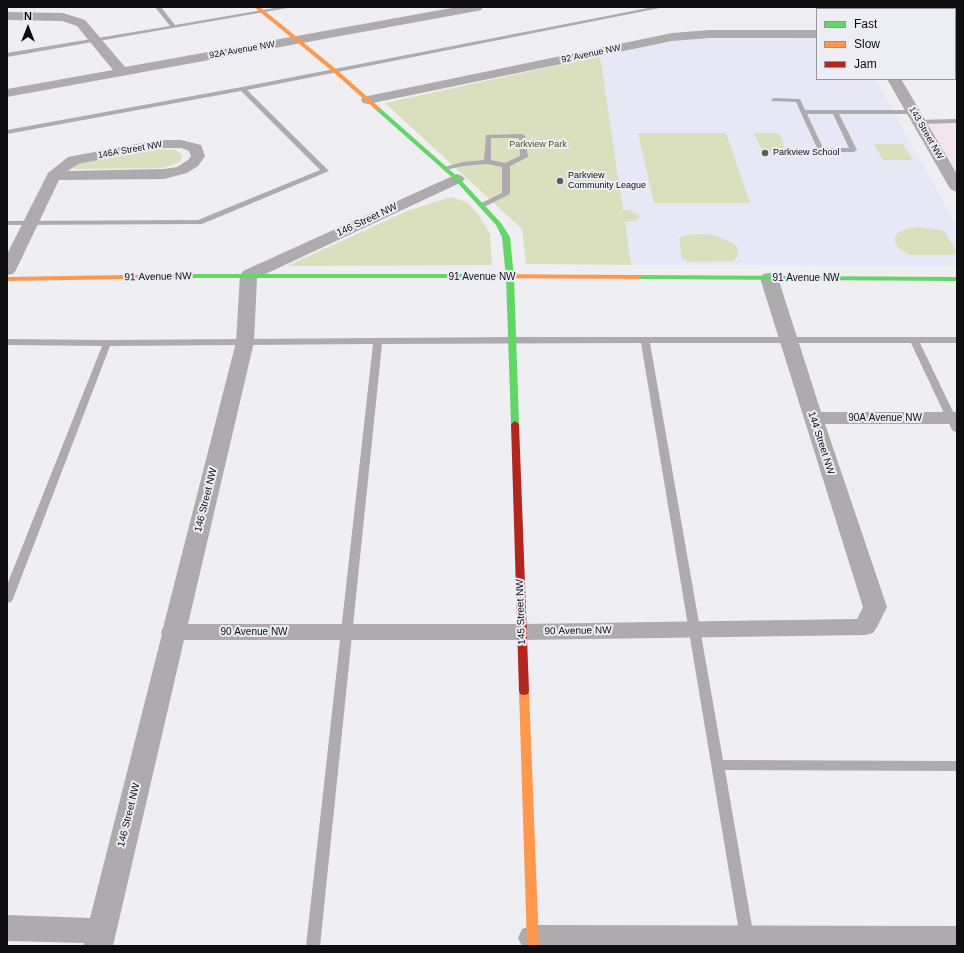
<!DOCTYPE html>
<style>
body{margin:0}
#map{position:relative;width:964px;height:953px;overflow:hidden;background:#efeff3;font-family:Helvetica,sans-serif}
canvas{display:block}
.frame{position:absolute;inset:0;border:8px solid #0e0e11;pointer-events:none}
.legend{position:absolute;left:816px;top:8px;width:140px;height:72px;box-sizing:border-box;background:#ededf5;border:1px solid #94949a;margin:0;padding:5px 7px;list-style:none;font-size:12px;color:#0e0e11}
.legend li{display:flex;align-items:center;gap:8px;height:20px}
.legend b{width:20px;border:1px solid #94949a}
.north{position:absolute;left:8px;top:8px;width:40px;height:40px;-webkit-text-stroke:3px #ededf5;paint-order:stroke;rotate:0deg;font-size:11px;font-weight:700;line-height:16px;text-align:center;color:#0e0e11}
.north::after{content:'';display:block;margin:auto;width:14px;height:18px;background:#0e0e11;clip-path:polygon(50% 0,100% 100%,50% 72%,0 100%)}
</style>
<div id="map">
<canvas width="964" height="953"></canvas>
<div class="frame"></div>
<ul class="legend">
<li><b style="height:5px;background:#63d668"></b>Fast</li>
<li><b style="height:5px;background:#ff974d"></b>Slow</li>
<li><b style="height:5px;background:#b3261e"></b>Jam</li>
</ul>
<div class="north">N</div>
</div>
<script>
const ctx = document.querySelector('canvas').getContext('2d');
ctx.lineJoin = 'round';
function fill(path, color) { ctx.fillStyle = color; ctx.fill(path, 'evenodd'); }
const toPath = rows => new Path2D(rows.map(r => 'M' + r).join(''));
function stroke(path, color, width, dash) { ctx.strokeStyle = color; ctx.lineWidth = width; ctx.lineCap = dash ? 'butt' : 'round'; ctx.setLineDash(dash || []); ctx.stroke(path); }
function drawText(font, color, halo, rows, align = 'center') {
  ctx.font = font + ' Helvetica,sans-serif'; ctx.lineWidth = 4; ctx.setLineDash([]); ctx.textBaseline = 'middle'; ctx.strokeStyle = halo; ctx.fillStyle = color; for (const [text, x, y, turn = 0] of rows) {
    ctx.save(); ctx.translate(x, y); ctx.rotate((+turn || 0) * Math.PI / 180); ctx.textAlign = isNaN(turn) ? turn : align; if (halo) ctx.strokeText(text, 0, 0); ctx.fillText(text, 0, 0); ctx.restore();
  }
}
const commercial = toPath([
 [924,119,957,119,957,172]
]);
const education = toPath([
 [817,38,817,79,875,79,957,226,957,266,631,265,600,56,686,39]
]);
const green = toPath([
 [600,56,623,210,629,210,640,216,637,220,625,222,631,265,526,264,522,229,385,103],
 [638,133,726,133,750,203,654,203],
 [754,133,779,133,786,151,762,151],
 [874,144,903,144,912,160,883,160],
 [160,149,175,150,179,152,183,156,179,163,162,168,73,169,77,164],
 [451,197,467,202,478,214,490,234,492,265,287,266,407,211],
 [919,227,944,231,957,252,952,255,910,255,901,250,895,243,895,236,899,232,907,229],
 [701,234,715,235,733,243,738,249,738,256,733,261,690,262,682,258,679,238,688,235]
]);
const lane = toPath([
 [155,7,161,7,175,25,280,7,293,7,7,57,7,53,170,26,155,7],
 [653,7,665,7,247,90,329,171,202,224,7,225,7,221,198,220,320,170,241,91,7,134,7,130,242,87,653,7],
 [923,7,929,7,930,9,924,9,923,7],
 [955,44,957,45,957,50,955,49,955,44],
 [774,98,800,99,805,110,914,110,917,112,914,114,839,114,857,150,854,152,821,152,818,150,796,102,772,101,771,100,774,98],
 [807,114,833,114,849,148,823,148,807,114],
 [957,119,957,123,919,124,916,122,919,120,957,119],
 [522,134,525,136,528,157,510,166,510,194,484,207,481,207,477,205,502,193,502,167,487,164,463,166,445,170,441,168,463,162,484,160,486,135,522,134],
 [491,138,519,138,520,156,505,163,491,160,491,138],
 [512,337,957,337,957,343,920,343,957,420,957,433,952,430,911,343,650,343,723,760,957,761,957,771,725,770,754,938,752,942,747,944,742,942,740,938,641,343,382,344,320,946,306,946,373,344,110,346,13,599,11,602,7,603,7,585,102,346,7,345,7,339,107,340,512,337]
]);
const street = toPath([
 [457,7,483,7,481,10,477,11,7,97,7,89,113,70,77,26,62,21,7,20,7,12,63,13,85,20,125,67,457,7],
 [845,7,857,7,858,9,846,9,845,7],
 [710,30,817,30,817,38,710,38,672,41,368,104,363,103,361,100,363,97,368,96,672,33,710,30],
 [887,79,901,79,957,174,957,192,952,190,949,187,887,79],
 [158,140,181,140,201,145,205,156,198,166,187,173,164,179,59,180,16,270,13,274,7,275,7,254,48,173,68,157,158,140],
 [158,148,181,148,189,151,191,156,188,160,177,167,164,169,68,171,78,164,158,148],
 [457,174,462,176,465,179,462,182,257,278,254,342,188,624,522,624,857,619,863,607,760,278,763,274,769,273,775,274,778,278,821,412,957,412,957,424,825,424,887,607,877,627,873,633,865,635,522,640,184,640,113,946,83,946,84,943,7,941,7,915,90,918,162,634,161,632,163,628,236,342,240,275,243,271,457,174],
 [533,925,957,926,957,946,522,946,518,938,522,929,533,925]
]);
const fast = toPath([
 [376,108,380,108,459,178,501,223,510,237,514,277,519,424,518,426,512,426,511,424,506,277,502,237,496,225,455,180,376,110,376,108],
 [184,274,477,274,481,276,477,278,187,278,183,276,184,274],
 [635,275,957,277,957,281,638,279,634,277,635,275]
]);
const slow = toPath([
 [254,7,260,7,336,69,380,108,380,110,376,110,332,71,254,7],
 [187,274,191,276,190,278,7,281,7,277,187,274],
 [474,274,638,275,642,277,638,279,477,278,473,276,474,274],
 [524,687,528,688,529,691,539,946,527,946,519,691,520,688,524,687]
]);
const jam = toPath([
 [515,421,519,424,529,691,528,694,524,695,520,694,519,691,511,424,515,421]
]);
const markers = [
 [765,153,4,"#5d5d60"],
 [560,181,4,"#5d5d60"]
];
const farStreetnames = [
 ["92A Avenue NW",242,50,-10],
 ["92 Avenue NW",591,54,-12],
 ["143 Street NW",926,133,60],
 ["146A Street NW",130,150,-10]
];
const farParknames = [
 ["Parkview Park",538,145]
];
const farPoinames = [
 ["Parkview School",773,153],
 ["Parkview",568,176],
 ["Community League",568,186]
];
const streetNames = [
 ["146 Street NW",367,220,-25],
 ["91 Avenue NW",158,277,-1],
 ["91 Avenue NW",482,277],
 ["91 Avenue NW",806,278],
 ["90A Avenue NW",885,418],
 ["144 Street NW",821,443,72],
 ["146 Street NW",206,500,-76],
 ["145 Street NW",521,612,-92],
 ["90 Avenue NW",578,631,-1],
 ["90 Avenue NW",254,632],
 ["146 Street NW",129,815,-76]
];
fill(commercial, '#f2e5ed');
fill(education, '#e8e7f5');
fill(green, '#dae0be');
fill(lane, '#adabad');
fill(street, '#adabad');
fill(fast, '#63d668');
fill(slow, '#ff974d');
fill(jam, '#b3261e');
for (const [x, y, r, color] of markers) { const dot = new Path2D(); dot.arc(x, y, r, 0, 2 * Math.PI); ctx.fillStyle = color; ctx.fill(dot); stroke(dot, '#ededf5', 1.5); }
drawText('9px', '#0e0e11', '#ededf5', farStreetnames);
drawText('9px', '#4e541e', '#ededf5', farParknames);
drawText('9px', '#0e0e11', '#ededf5', farPoinames, 'left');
drawText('10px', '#0e0e11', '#ededf5', streetNames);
</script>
